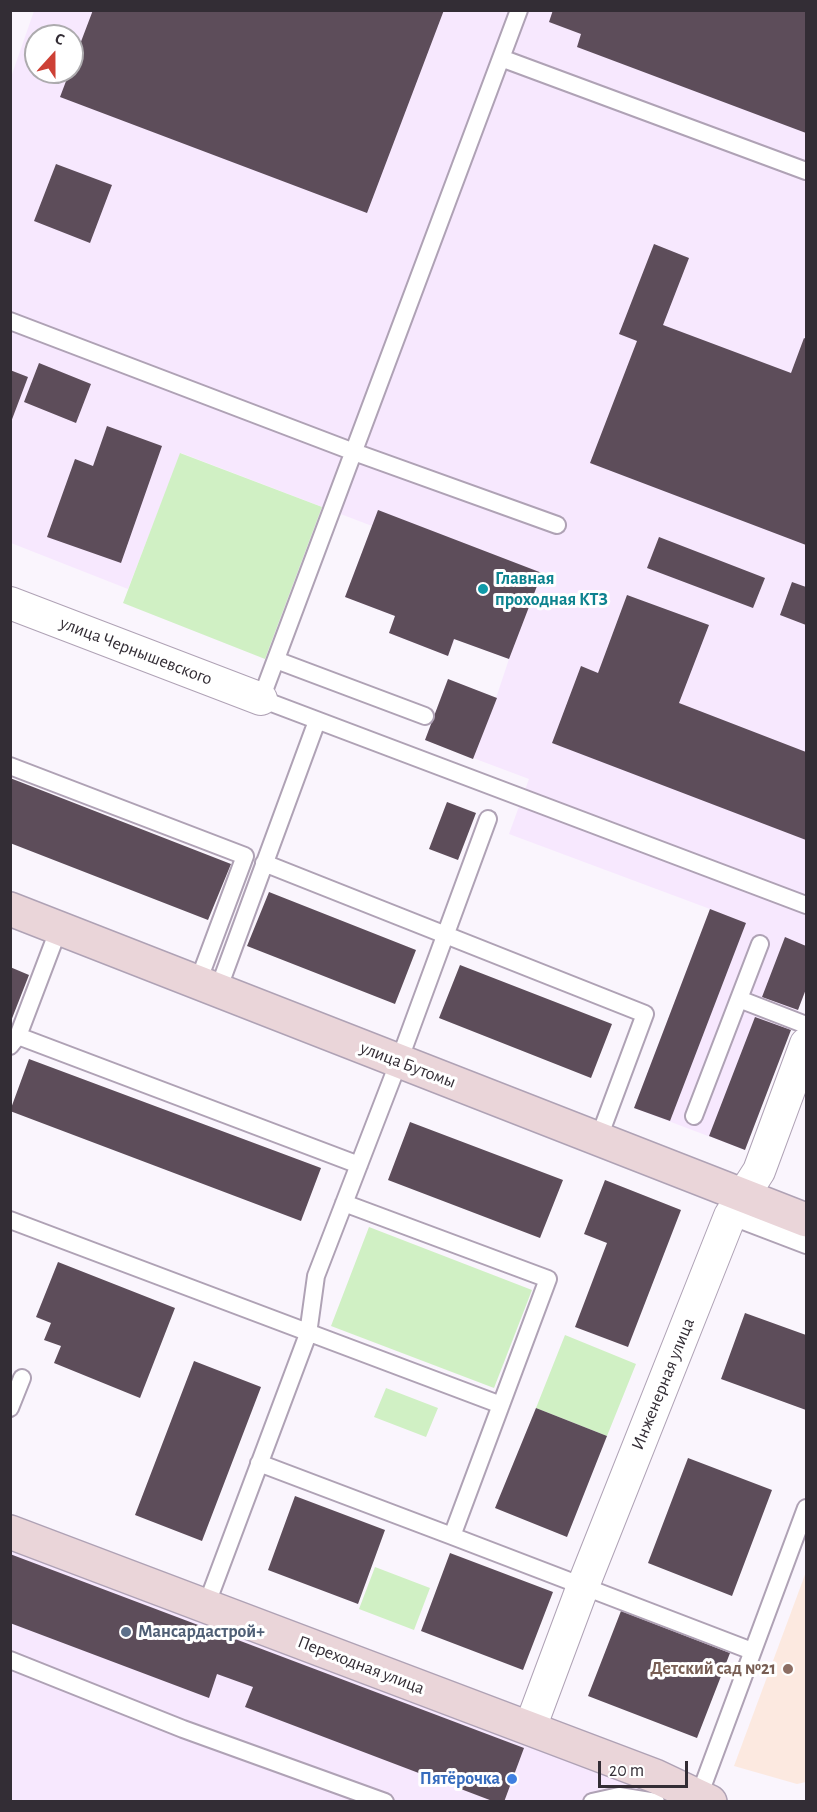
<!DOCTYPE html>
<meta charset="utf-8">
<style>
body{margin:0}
#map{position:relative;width:817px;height:1812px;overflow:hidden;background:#faf5fd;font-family:"Alegreya Sans",sans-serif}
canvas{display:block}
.frame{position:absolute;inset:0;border:12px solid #332d35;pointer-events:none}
.north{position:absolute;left:24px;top:24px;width:60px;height:60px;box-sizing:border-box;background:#fff;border:2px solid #adabae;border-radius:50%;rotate:21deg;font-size:16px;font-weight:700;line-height:24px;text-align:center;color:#332d35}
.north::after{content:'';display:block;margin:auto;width:21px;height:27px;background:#cd4035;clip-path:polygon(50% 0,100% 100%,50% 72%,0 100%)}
.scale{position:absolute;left:598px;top:1761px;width:90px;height:27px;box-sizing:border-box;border:3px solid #332d35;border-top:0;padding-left:8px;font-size:18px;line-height:21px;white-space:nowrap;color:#332d35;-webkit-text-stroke:4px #fff;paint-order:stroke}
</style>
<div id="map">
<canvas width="817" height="1812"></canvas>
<div class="frame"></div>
<div class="north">С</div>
<div class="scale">20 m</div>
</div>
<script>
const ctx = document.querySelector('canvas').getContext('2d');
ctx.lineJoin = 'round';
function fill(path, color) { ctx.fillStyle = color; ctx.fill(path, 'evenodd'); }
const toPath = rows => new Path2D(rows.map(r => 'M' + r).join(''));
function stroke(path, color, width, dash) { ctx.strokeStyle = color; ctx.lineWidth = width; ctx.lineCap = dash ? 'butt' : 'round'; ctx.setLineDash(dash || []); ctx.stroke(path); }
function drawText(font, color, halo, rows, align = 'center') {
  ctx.font = font + ' "Alegreya Sans",sans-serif'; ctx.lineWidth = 6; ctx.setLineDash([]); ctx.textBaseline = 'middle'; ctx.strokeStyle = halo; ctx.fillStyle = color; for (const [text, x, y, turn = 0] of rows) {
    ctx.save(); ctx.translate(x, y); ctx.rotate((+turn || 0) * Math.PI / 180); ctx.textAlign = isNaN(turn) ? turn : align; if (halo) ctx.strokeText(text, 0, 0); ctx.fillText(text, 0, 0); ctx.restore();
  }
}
const built = toPath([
 [34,11,806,11,806,989,745,1150,634,1108,710,909,509,834,529,779,425,740,448,679,496,698,509,659,455,639,448,656,389,633,395,616,345,597,372,526,181,453,128,589,11,543,10,80],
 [36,36,72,36,72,72,36,72],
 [10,1542,689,1801,11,1801]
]);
const education = toPath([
 [806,1572,806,1782,797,1784,734,1766]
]);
const green = toPath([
 [180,453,322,507,265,659,123,603],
 [369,1227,532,1290,494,1388,331,1326],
 [565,1335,636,1364,607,1436,536,1408],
 [386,1388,438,1408,426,1437,374,1417],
 [375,1567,430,1588,414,1630,359,1609]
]);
const building = toPath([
 [93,10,444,10,367,213,60,97],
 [553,10,806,10,806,133,577,47,581,34,549,22],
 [56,164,112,185,90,243,34,221],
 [654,244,689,258,663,325,791,373,804,338,806,339,806,545,590,463,637,341,619,334],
 [39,363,91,384,76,423,24,402],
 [10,370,28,377,11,422,10,422],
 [107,426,162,446,121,563,47,537,75,459,93,466],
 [378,510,542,573,509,659,454,639,448,656,389,633,395,616,345,597],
 [659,537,765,578,753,608,647,568],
 [792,582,806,587,806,625,780,615],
 [627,595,709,625,679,703,806,752,806,840,552,743,581,666,598,673],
 [448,679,497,698,473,759,425,740],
 [10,778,231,864,208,920,10,843],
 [447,802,476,813,458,860,429,849],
 [269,892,416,950,395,1004,247,946],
 [710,909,746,923,670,1121,634,1108],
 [785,937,806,946,806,989,798,1010,762,997],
 [460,965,612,1024,591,1078,439,1018],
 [10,967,29,975,11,1021,10,1021],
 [755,1017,791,1030,745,1150,709,1136],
 [29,1059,321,1168,301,1221,10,1111],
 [410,1122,563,1180,540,1238,388,1180],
 [605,1180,681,1210,628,1347,575,1327,607,1243,584,1234],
 [58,1262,175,1308,140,1398,54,1363,61,1346,44,1340,51,1323,36,1317],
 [745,1313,806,1335,806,1410,721,1379],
 [194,1361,261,1387,202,1541,135,1515],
 [536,1408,607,1436,567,1537,495,1508],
 [688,1458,772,1490,732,1596,648,1563],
 [295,1496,385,1530,358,1604,268,1570],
 [450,1553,553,1592,523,1670,421,1631],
 [10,1554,524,1748,504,1802,495,1802,245,1707,253,1687,217,1674,209,1698,10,1623],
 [621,1611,730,1653,697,1738,588,1696]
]);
const lane = toPath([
 [519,10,261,699,806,905],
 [501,58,806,171],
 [10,321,354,452,557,525],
 [276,660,425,716],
 [10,766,245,856,198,982],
 [264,863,645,1014,598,1140],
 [218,990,317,721],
 [739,999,806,1025],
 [18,1036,359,1165],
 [10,1046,18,1036,59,928],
 [694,1116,760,944],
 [344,1203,548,1279,452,1536,752,1651],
 [730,1216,806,1245],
 [10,1220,501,1405],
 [10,1408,22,1378],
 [259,1463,452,1536],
 [206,1606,308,1334,316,1276,399,1061,488,819],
 [10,1660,183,1729,385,1802],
 [692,1797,699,1796,806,1508],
 [592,1802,619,1796,656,1802]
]);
const street = toPath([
 [10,603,261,699],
 [530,1728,583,1586,730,1216,759,1171,806,1044]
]);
const secondary = toPath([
 [10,909,806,1220],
 [10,1532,655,1776,710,1802]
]);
const markers = [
 [483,589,6,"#0f9aa8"],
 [126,1632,6,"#5c6f8a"],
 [788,1669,6,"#8d6e63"],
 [512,1779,6,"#3f7fe0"]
];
const cultureNames = [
 ["Главная",495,579],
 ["проходная КТЗ",495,600]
];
const streetNames = [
 ["улица Чернышевского",136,651,21],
 ["улица Бутомы",408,1065,21],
 ["Инженерная улица",663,1384,-68],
 ["Переходная улица",361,1665,21]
];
const serviceNames = [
 ["Мансардастрой+",138,1632]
];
const educationNames = [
 ["Детский сад №21",776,1669]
];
const shopNames = [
 ["Пятёрочка",500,1779]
];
fill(built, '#f7e8fe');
fill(education, '#fce9e0');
fill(green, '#d0f0c4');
fill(building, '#5d4d5a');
stroke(lane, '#afa2b5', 20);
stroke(street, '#afa2b5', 34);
stroke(secondary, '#afa2b5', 36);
stroke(lane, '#fff', 16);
stroke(street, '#fff', 32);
stroke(secondary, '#ead5d9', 33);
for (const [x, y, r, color] of markers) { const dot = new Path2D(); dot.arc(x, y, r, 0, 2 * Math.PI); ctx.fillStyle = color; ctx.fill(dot); stroke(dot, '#fff', 2); }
drawText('bold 18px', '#0d838f', '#fff', cultureNames, 'left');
drawText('18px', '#332d35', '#fff', streetNames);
drawText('bold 18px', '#4e5e75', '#fff', serviceNames, 'left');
drawText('bold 18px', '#785e54', '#fff', educationNames, 'right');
drawText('bold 18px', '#366cbe', '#fff', shopNames, 'right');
</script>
